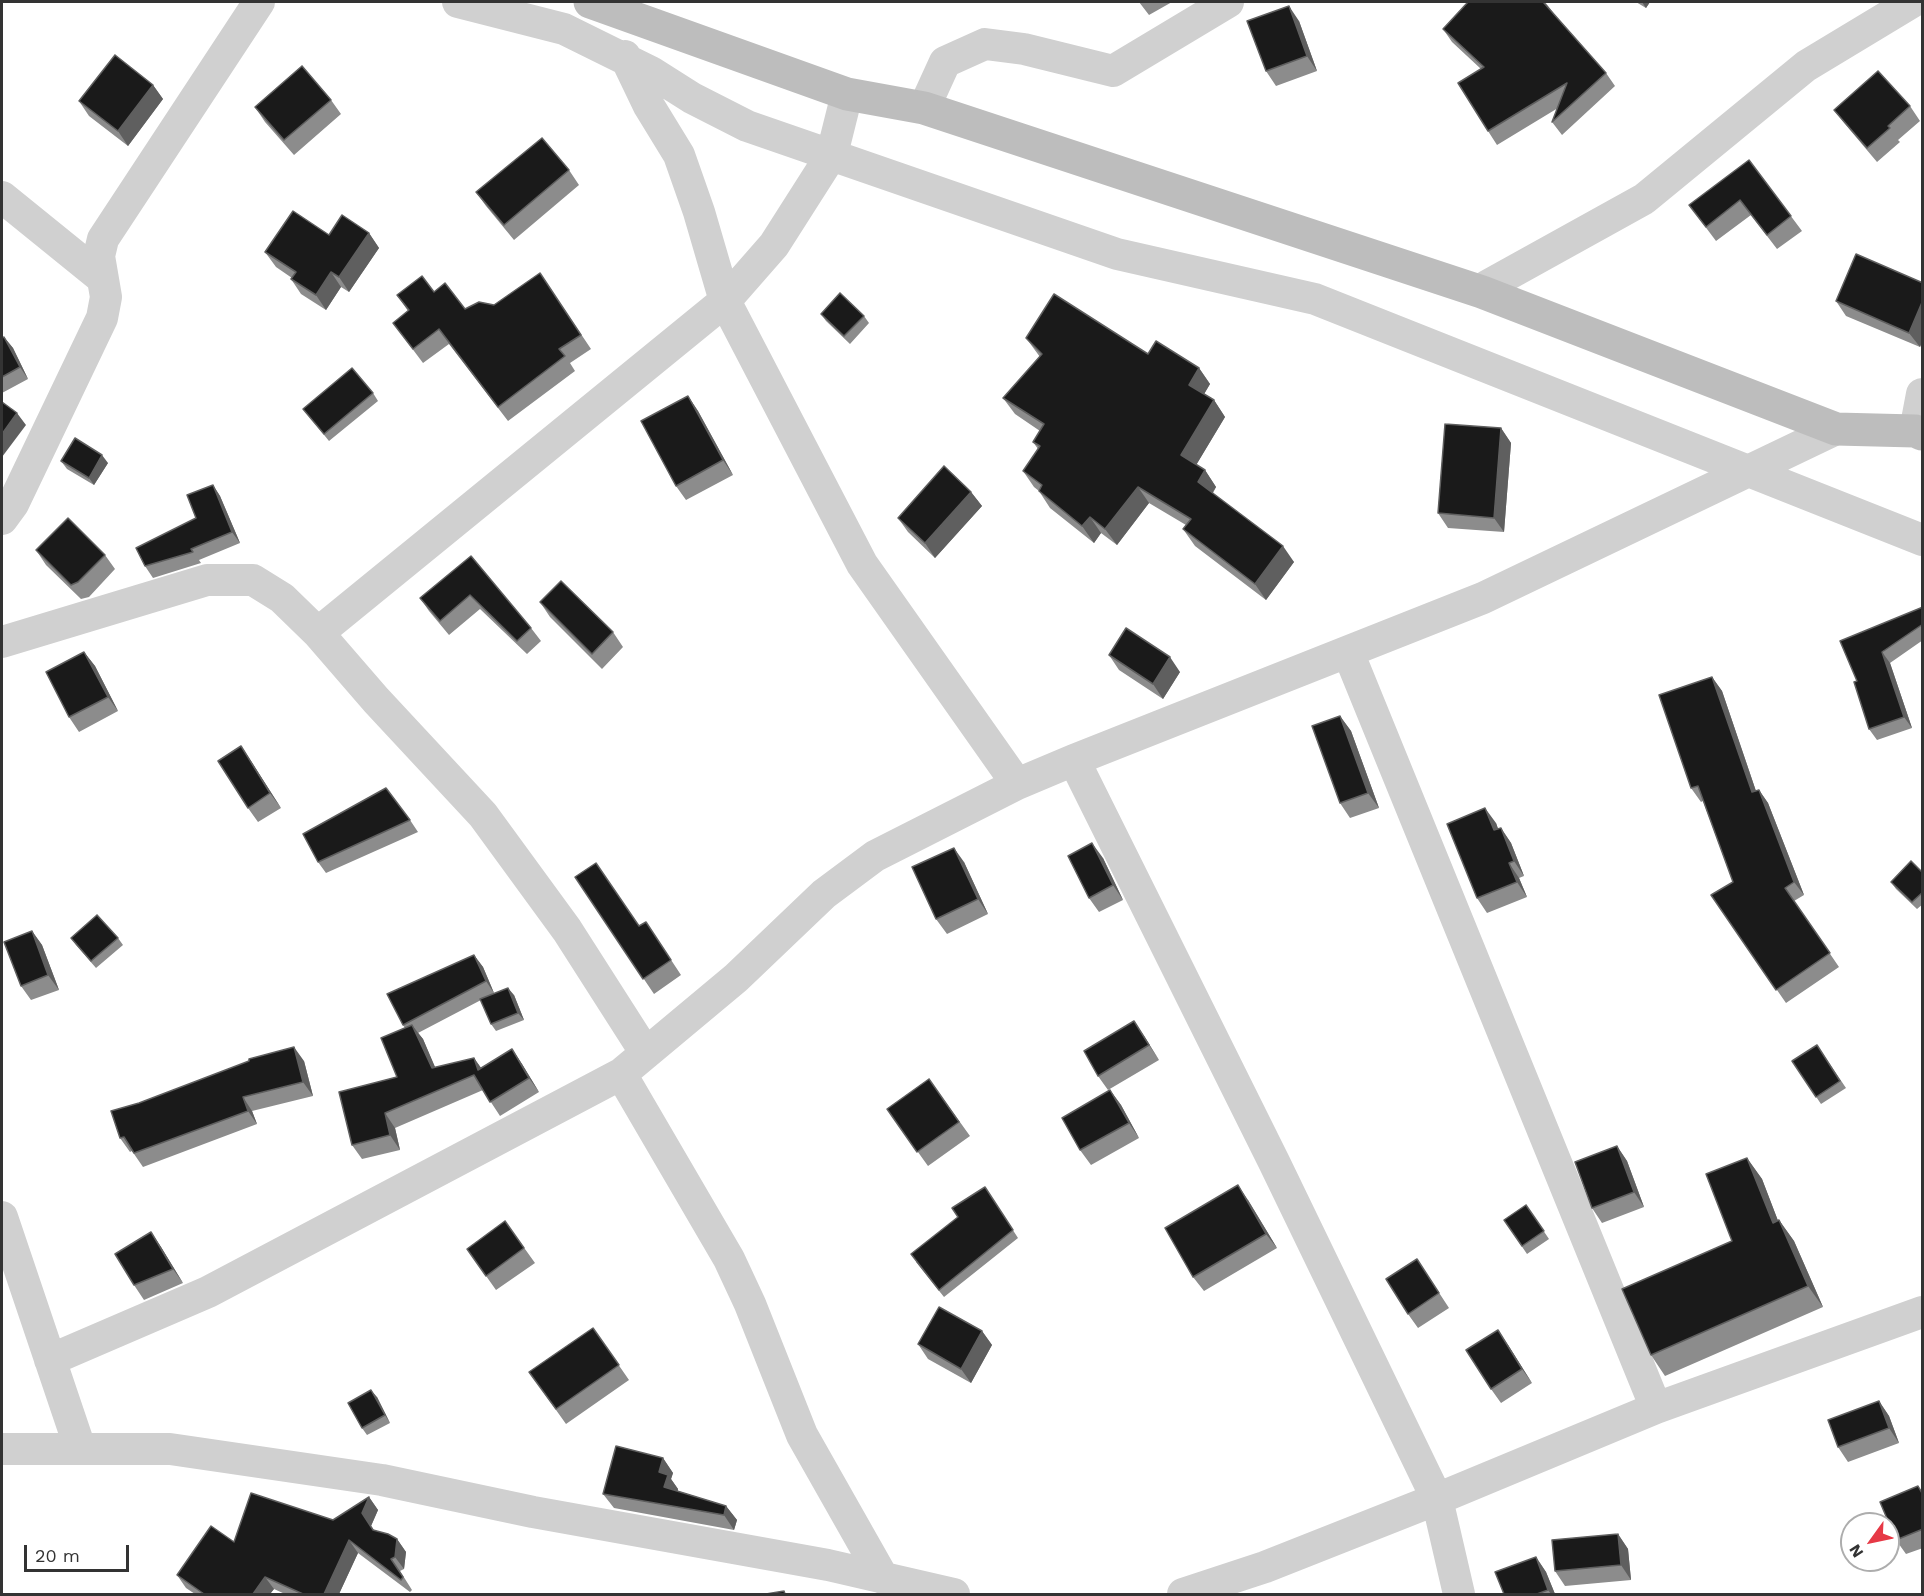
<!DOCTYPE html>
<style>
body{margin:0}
#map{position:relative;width:1924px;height:1596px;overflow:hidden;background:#fff;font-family:"Work Sans",sans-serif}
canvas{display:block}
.frame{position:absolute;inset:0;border:3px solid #333;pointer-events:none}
.north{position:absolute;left:1840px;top:1512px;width:60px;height:60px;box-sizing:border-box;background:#fff;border:2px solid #adadad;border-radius:50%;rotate:237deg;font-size:16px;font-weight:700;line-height:24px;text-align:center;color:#333}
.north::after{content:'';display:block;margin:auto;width:21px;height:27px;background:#e63946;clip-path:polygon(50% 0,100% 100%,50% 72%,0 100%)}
.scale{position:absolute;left:24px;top:1545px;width:105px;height:27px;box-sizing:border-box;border:3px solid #333;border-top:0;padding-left:8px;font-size:18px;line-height:21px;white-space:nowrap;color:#333;-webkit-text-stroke:4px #fff;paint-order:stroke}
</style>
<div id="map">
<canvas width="1924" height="1596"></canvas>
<div class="frame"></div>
<div class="north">N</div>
<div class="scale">20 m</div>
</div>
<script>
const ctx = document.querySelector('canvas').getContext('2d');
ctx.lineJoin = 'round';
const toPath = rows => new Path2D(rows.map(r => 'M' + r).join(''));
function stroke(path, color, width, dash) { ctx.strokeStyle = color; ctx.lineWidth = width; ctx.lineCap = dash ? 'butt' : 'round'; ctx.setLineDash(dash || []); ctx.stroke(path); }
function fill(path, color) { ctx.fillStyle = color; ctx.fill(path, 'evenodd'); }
const street = toPath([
 [458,2,564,29,651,72,692,98,747,126,1117,254,1315,299,1922,540],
 [625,56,649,106,679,155,699,212,725,301,862,564,1017,784],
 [924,108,945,62,985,44,1024,49,1113,71,1228,2],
 [2,197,102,278],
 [1482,292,1487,286,1644,199,1806,66,1912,2],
 [1915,431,1922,394],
 [2,519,13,504,102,318,106,297,99,256,103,239,259,2],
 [318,633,725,301,774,245,832,154,847,94],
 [2,642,207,580,253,580,282,598,318,633,376,700,483,815,567,930,645,1052],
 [1348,652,1656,1408],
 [1074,760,1274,1162,1437,1499,1459,1594],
 [621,1074,729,1259,750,1304,802,1435,883,1578],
 [2,1217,80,1448],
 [50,1360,208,1292,621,1074,736,978,824,894,875,856,1017,784,1074,760,1483,598,1836,429],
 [2,1449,170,1449,382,1480,533,1512,828,1565,954,1594],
 [1183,1594,1265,1567,1437,1499,1656,1408,1922,1312]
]);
const secondary = toPath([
 [590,2,847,94,924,108,1482,292,1836,429,1915,431,1922,434]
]);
const wall = toPath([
 [1139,2,1172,2,1149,15],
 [1545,2,1555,15,1606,73,1615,86,1562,135,1552,122,1558,108,1497,145,1488,131,1481,69,1452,42,1443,29],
 [1636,2,1650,2,1646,8],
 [1299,21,1317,71,1276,86,1266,71],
 [153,85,163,99,128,146,89,116,79,101],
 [331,100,341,114,294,155,265,122,255,107],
 [1910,106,1920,121,1898,140,1900,142,1877,162,1845,124,1834,110],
 [1749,160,1802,231,1777,249,1751,215,1716,241,1689,205],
 [569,170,579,185,514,240,486,206,476,192],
 [369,233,379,248,349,292,341,287,326,310,301,294,291,279,292,278,276,267,265,252,329,235],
 [540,273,591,349,570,363,575,371,508,421,449,344,423,363,393,323,408,311,397,295,434,292,465,309,494,305],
 [1923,283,1923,340,1920,347,1846,316,1836,301],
 [821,314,864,316,869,323,850,344,826,321],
 [4,337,13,348,28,379,2,393,2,338],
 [1026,338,1148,354,1199,368,1210,384,1204,394,1214,400,1225,417,1196,465,1205,470,1216,487,1213,493,1294,562,1266,600,1195,546,1183,529,1186,525,1149,503,1117,545,1101,533,1094,543,1050,508,1039,491,1034,487,1023,471,1038,449,1033,442,1040,431,1015,414,1003,398,1040,357],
 [373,393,378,401,329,441,303,409],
 [688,396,698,411,733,475,686,500,676,486],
 [1501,428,1511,443,1504,532,1448,528,1438,513],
 [61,461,108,463,94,485,67,469],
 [213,485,220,496,240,543,199,560,201,563,153,578,145,566,196,518],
 [971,492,982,506,935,558,908,532,898,518],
 [36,550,105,555,115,569,89,597,81,599,46,565],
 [471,556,531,628,541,641,527,654,480,609,449,635,429,611,420,598],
 [540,602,613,632,623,647,602,669,550,617],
 [1923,607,1923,640,1890,663,1912,728,1877,740,1869,729,1857,681],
 [84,652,95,666,118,711,79,732,69,717],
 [1109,655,1180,672,1163,699,1119,670],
 [1712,677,1722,691,1756,791,1759,790,1768,803,1804,895,1794,901,1839,967,1786,1003,1711,895,1733,882,1703,801,1701,802,1691,788],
 [1340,716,1351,731,1379,808,1350,818,1340,803],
 [241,746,281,808,258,822,248,808],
 [410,820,418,832,326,873,318,862],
 [1496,823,1498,829,1501,828,1511,843,1524,876,1519,878,1527,897,1487,913,1477,898],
 [1103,858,1123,900,1099,912,1089,898],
 [964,862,988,914,947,934,936,919],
 [1923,873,1923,904,1917,909,1896,889,1891,882],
 [575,877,640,926,646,922,681,975,654,994],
 [32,931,42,945,59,990,31,1000,21,986],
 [71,938,118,938,123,945,96,968,76,945],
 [474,955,483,967,494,993,490,995,514,995,524,1020,496,1031,491,1024,481,1000,418,1033,423,1039,435,1068,474,1058,481,1068,512,1049,522,1064,539,1092,500,1116,483,1090,395,1128,400,1150,362,1159,352,1145,397,1077,405,1028,403,1025],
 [1144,1036,1159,1060,1108,1090,1098,1076],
 [1817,1045,1846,1088,1821,1104,1792,1061],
 [304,1061,313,1096,252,1111,257,1124,143,1167,132,1151,130,1152,120,1138],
 [929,1079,970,1136,928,1166,887,1109],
 [1110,1090,1121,1105,1139,1138,1091,1165,1080,1150],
 [1617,1146,1627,1161,1644,1207,1602,1223,1592,1208],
 [1747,1158,1762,1179,1778,1221,1779,1220,1794,1241,1823,1307,1665,1376,1651,1355,1732,1241],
 [985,1187,1018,1238,944,1297,916,1262,958,1217],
 [1248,1200,1277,1248,1204,1291,1193,1277],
 [1526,1205,1549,1239,1527,1254,1504,1220],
 [505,1221,535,1263,496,1290,467,1249],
 [151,1232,161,1247,183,1283,144,1300,134,1285],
 [1417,1259,1449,1308,1418,1328,1408,1314],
 [593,1328,629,1380,566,1424,529,1372],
 [982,1331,992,1345,971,1383,928,1359,918,1344],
 [1508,1345,1532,1383,1501,1403,1491,1389],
 [377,1397,390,1423,367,1435,362,1428],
 [1879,1401,1889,1416,1899,1443,1848,1462,1838,1447],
 [663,1458,673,1473,671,1479,678,1489,678,1491,726,1506,737,1520,734,1530,614,1508,603,1494],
 [1918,1486,1923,1492,1923,1548,1906,1554,1896,1540],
 [369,1497,378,1510,371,1526,374,1530,397,1539,406,1552,404,1569,400,1571,412,1590,410,1592,358,1553,339,1594,285,1594,274,1589,270,1594,195,1594,186,1588,177,1575,333,1520],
 [1618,1534,1628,1549,1631,1580,1565,1586,1555,1571],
 [1536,1557,1546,1572,1555,1594,1504,1594]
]);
const shadedWall = toPath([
 [1642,2,1650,2,1646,8],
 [1289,6,1299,21,1317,71,1307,56],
 [153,85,163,99,128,146,118,131],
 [369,233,379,248,349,292,339,277],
 [331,272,341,287,326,310,316,295],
 [1923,300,1923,340,1920,347,1909,333],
 [4,337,13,348,28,379,20,367],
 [1199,368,1210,384,1200,401,1189,385],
 [688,396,698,411,733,475,723,460],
 [1214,400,1225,417,1192,472,1181,455],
 [17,413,26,425,2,457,2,434],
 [1501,428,1511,443,1504,532,1494,518],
 [102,455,108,463,94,485,89,478],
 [1205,470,1216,487,1209,498,1198,482],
 [213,485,220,496,240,543,232,532],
 [1138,487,1149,503,1117,545,1105,529],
 [971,492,982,506,935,558,925,543],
 [1090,517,1101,533,1094,543,1082,526],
 [1283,546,1294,562,1266,600,1255,584],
 [84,652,95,666,118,711,108,697],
 [1882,652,1890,663,1912,728,1904,717],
 [1170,657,1180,672,1163,699,1153,684],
 [1712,677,1722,691,1761,806,1752,792],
 [1340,716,1351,731,1379,808,1368,793],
 [241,746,251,761,281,808,270,793],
 [1759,790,1768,803,1804,895,1794,882],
 [1485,808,1496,823,1504,845,1494,830],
 [1501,828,1511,843,1524,876,1514,861],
 [1092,843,1103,858,1123,900,1113,885],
 [954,848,964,862,988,914,978,899],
 [1509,863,1519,878,1527,897,1517,882],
 [32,931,42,945,59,990,48,975],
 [474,955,483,967,494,993,486,981],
 [508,988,514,995,524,1020,518,1013],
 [1134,1021,1144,1036,1159,1060,1149,1045],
 [412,1025,423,1039,442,1083,432,1068],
 [294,1047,304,1061,313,1096,303,1082],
 [512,1049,522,1064,539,1092,529,1078],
 [474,1058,484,1072,478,1070],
 [1110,1090,1121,1105,1139,1138,1129,1123],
 [243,1097,252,1111,257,1124,248,1111],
 [385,1113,395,1128,400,1150,390,1135],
 [1617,1146,1627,1161,1644,1207,1634,1192],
 [1747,1158,1762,1179,1787,1244,1773,1223],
 [1238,1185,1248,1200,1277,1248,1266,1234],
 [1779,1220,1794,1241,1823,1307,1808,1286],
 [151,1232,161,1247,183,1283,173,1269],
 [1498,1330,1508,1345,1532,1383,1522,1369],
 [982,1331,992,1345,971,1383,961,1369],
 [371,1390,377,1397,390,1423,385,1415],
 [1879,1401,1889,1416,1899,1443,1889,1428],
 [663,1458,673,1473,671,1479,678,1489,675,1502,664,1487,659,1472],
 [369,1497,378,1510,371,1526,382,1543,362,1513],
 [726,1506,737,1520,734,1530,724,1515],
 [1618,1534,1628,1549,1631,1580,1621,1565],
 [397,1539,406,1552,404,1569,395,1557],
 [349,1540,358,1553,339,1594,324,1594],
 [1536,1557,1546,1572,1555,1594,1551,1594,1548,1590],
 [265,1577,274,1589,270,1594,253,1594]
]);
const building = toPath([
 [1468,2,1545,2,1544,3,1606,73,1552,122,1567,83,1488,131,1458,83,1484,67,1443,29,1468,2],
 [1289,6,1307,56,1266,71,1247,21,1289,6],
 [115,55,153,85,118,131,79,101,115,55],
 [302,66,331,100,284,140,255,107,302,66],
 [1878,71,1910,106,1888,126,1890,128,1867,148,1834,110,1878,71],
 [542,138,569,170,504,225,476,192,542,138],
 [1749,160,1791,216,1767,235,1740,200,1706,227,1689,205,1749,160],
 [293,211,329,235,342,215,369,233,339,277,331,272,316,295,291,279,296,272,265,252,293,211],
 [1856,254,1923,283,1923,300,1909,333,1836,301,1856,254],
 [540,273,581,335,559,349,565,356,498,407,439,329,413,349,393,323,409,310,397,295,422,276,434,292,445,283,465,309,479,302,494,305,540,273],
 [840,293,864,316,844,336,821,314,840,293],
 [1054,294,1148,354,1156,341,1199,368,1189,385,1214,400,1181,455,1205,470,1198,482,1283,546,1255,584,1183,529,1191,519,1138,487,1105,529,1090,517,1082,526,1039,491,1042,485,1023,471,1040,446,1033,442,1044,424,1003,398,1042,354,1026,338,1054,294],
 [4,337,20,367,2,377,2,338,4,337],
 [352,368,373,393,324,434,303,409,352,368],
 [688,396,723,460,676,486,641,421,688,396],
 [2,402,17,413,2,434,2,402],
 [1445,424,1501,428,1494,518,1438,513,1445,424],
 [75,438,102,455,89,478,61,461,75,438],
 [944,466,971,492,925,543,898,518,944,466],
 [213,485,232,532,191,549,193,552,145,566,136,548,196,518,187,495,213,485],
 [68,518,105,555,78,582,71,585,36,550,68,518],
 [471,556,531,628,517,641,470,595,440,621,420,598,471,556],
 [561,581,613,632,592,654,540,602,561,581],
 [1923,607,1923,624,1882,652,1904,717,1869,729,1854,682,1857,681,1840,641,1923,607],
 [1126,628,1170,657,1153,684,1109,655,1126,628],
 [84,652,108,697,69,717,46,672,84,652],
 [1712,677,1752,792,1759,790,1794,882,1785,888,1830,953,1776,990,1711,895,1733,882,1698,786,1691,788,1659,695,1712,677],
 [1340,716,1368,793,1340,803,1312,726,1340,716],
 [241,746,270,793,248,808,218,761,241,746],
 [386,788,410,820,318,862,303,834,386,788],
 [1485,808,1494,830,1501,828,1514,861,1509,863,1517,882,1477,898,1447,824,1485,808],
 [1092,843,1113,885,1089,898,1068,856,1092,843],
 [954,848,978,899,936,919,912,867,954,848],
 [1911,861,1923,873,1923,892,1912,902,1891,882,1911,861],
 [596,863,639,926,646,922,671,960,643,979,575,877,596,863],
 [97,915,118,938,91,961,71,938,97,915],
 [32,931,48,975,21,986,4,942,32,931],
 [474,955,486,981,403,1025,387,994,474,955],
 [508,988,518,1013,491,1024,480,999,508,988],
 [1134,1021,1149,1045,1098,1076,1084,1051,1134,1021],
 [412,1025,432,1068,474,1058,478,1070,512,1049,529,1078,490,1102,474,1075,385,1113,390,1135,352,1145,339,1092,397,1077,381,1038,412,1025],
 [1817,1045,1840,1081,1816,1097,1792,1061,1817,1045],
 [294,1047,303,1082,243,1097,248,1111,134,1153,124,1137,120,1138,111,1111,139,1103,249,1061,249,1059,294,1047],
 [929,1079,959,1122,917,1152,887,1109,929,1079],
 [1110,1090,1129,1123,1080,1150,1062,1118,1110,1090],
 [1617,1146,1634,1192,1592,1208,1575,1162,1617,1146],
 [1747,1158,1773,1223,1779,1220,1808,1286,1651,1355,1622,1289,1732,1241,1706,1174,1747,1158],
 [1238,1185,1266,1234,1193,1277,1165,1228,1238,1185],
 [985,1187,1013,1230,939,1290,911,1254,958,1217,952,1208,985,1187],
 [1526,1205,1544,1231,1522,1246,1504,1220,1526,1205],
 [505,1221,524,1248,486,1276,467,1249,505,1221],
 [151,1232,173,1269,134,1285,115,1254,151,1232],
 [1417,1259,1439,1293,1408,1314,1386,1279,1417,1259],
 [939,1307,982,1331,961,1369,918,1344,939,1307],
 [593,1328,619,1365,556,1409,529,1372,593,1328],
 [1498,1330,1522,1369,1491,1389,1466,1350,1498,1330],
 [371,1390,385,1415,362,1428,348,1403,371,1390],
 [1879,1401,1889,1428,1838,1447,1828,1420,1879,1401],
 [616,1446,663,1458,659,1472,668,1475,664,1487,726,1506,724,1515,603,1494,616,1446],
 [1918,1486,1923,1495,1923,1529,1896,1540,1880,1502,1918,1486],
 [251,1493,333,1520,369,1497,362,1513,373,1530,388,1534,397,1539,395,1557,391,1559,403,1577,401,1580,349,1540,324,1594,303,1594,265,1577,253,1594,204,1594,177,1575,211,1526,234,1542,251,1493],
 [1618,1534,1621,1565,1555,1571,1552,1540,1618,1534],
 [1536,1557,1548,1590,1537,1594,1504,1594,1495,1572,1536,1557],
 [784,1591,785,1594,766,1594,784,1591]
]);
stroke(street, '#d0d0d0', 32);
stroke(secondary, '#bdbdbd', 33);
fill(wall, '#8c8c8c');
fill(shadedWall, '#5f5f5f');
fill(building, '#1a1a1a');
stroke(building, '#5f5f5f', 1.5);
</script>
